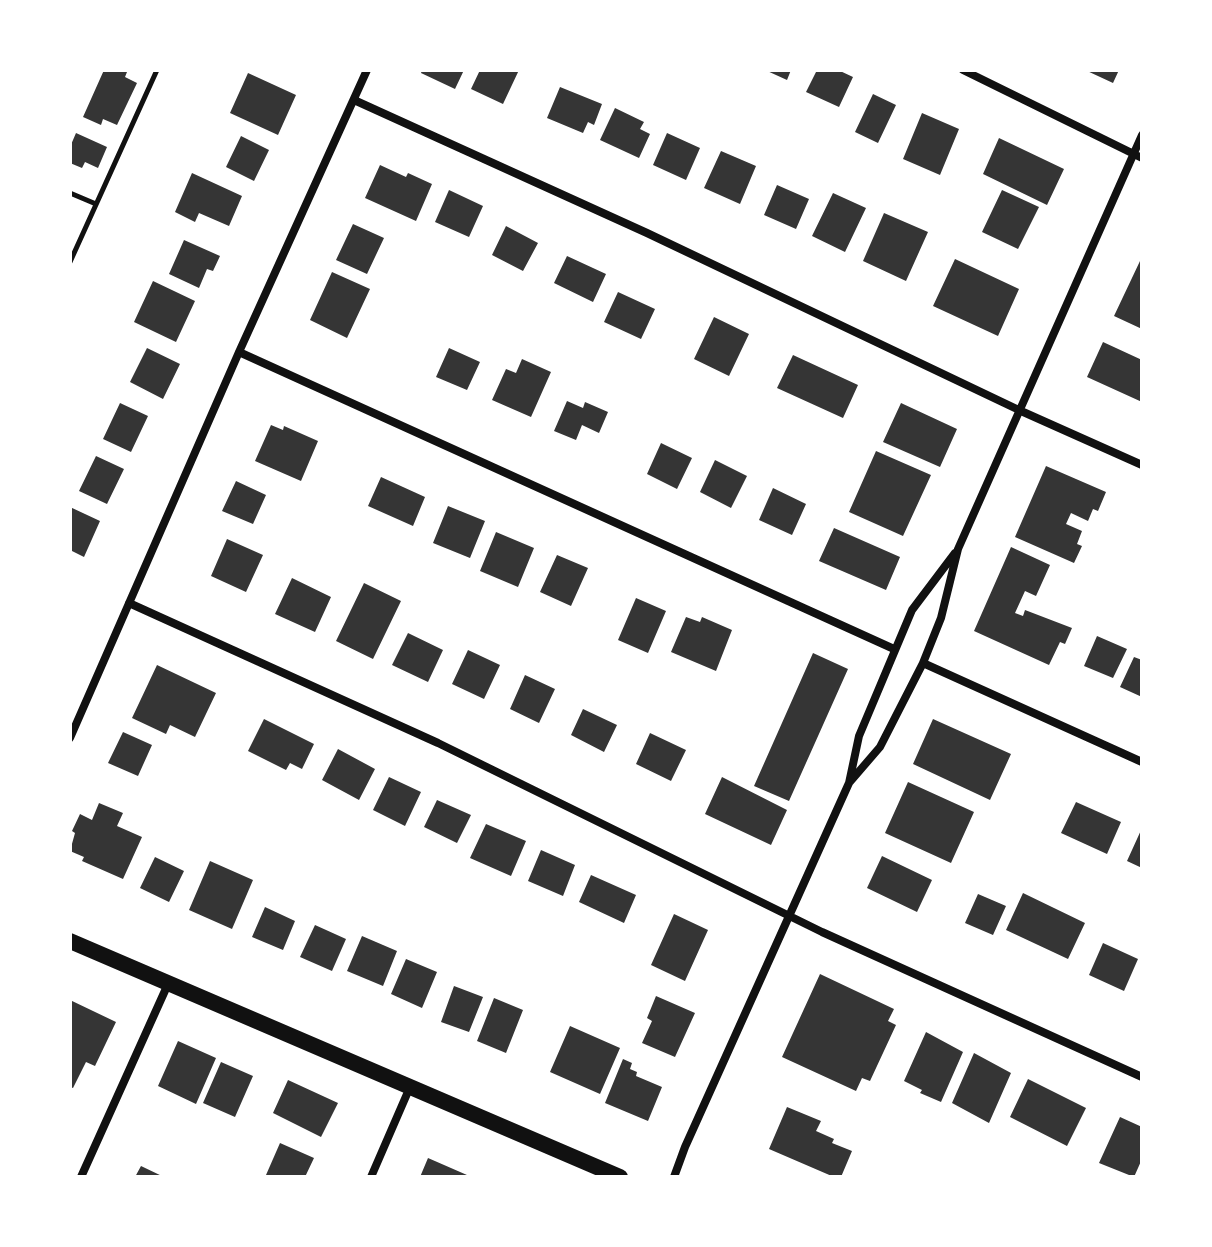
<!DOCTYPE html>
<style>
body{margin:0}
#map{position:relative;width:1212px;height:1247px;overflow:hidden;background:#fff;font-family:Montserrat,sans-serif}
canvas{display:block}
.frame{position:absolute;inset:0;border:72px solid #fff;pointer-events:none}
</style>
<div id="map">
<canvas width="1212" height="1247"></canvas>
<div class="frame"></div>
</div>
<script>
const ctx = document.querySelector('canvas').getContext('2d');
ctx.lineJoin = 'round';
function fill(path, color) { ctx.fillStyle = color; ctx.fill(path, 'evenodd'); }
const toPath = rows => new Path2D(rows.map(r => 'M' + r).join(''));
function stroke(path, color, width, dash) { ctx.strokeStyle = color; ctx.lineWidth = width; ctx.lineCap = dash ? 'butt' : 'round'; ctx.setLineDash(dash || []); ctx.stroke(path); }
const building = toPath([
 [104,70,122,70,127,72,125,77,137,83,117,125,103,119,101,125,83,117],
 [422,70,464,70,455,89,421,73],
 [480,70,519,70,503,104,471,89],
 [765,70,791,70,787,80],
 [817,70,838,70,853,77,839,107,806,92],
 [1085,70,1119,70,1113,83],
 [248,73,296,95,278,135,230,113],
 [560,87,602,104,594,125,588,122,583,133,547,118],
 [873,94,896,105,878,143,855,132],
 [615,108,644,122,640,129,650,134,639,158,600,140],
 [922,113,959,129,940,175,903,159],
 [76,133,107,147,98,168,85,162,82,168,70,163,70,147],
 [667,133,700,148,686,180,653,165],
 [241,136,269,150,254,181,226,167],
 [999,138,1064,169,1047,205,983,174],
 [721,151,756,166,740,204,704,188],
 [380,165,406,177,408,173,432,184,416,221,365,198],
 [192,173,242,196,229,226,199,213,195,222,175,212],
 [777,185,809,199,796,229,764,215],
 [449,190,483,206,469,237,435,222],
 [1002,190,1039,207,1018,249,982,232],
 [833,193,866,208,845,252,812,236],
 [884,213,928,232,906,281,863,261],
 [353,224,384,238,367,274,336,260],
 [506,226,538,243,523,271,492,255],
 [184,240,220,256,213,271,207,269,199,288,169,274],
 [567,256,606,274,593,302,554,283],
 [955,259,1019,289,998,336,933,306],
 [1140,261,1142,262,1142,329,1114,316],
 [332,272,370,289,347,338,310,320],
 [153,281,195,301,176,342,134,322],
 [618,292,655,309,641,339,604,322],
 [714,317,749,334,729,376,694,359],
 [1103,342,1142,360,1142,402,1087,377],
 [147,348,180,364,163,399,130,382],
 [449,348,480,362,467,390,436,377],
 [793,355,858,385,843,418,777,388],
 [522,359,551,372,531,417,492,400,506,369,516,373],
 [567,401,583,408,585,402,608,412,599,433,582,425,576,440,554,431],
 [120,403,148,416,131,452,103,439],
 [901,403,957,429,940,467,883,442],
 [271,425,283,430,284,426,318,441,301,481,255,461],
 [661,443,692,458,677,489,647,474],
 [876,451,931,475,903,536,849,512],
 [96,456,124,469,107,504,79,491],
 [715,460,747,476,731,508,700,492],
 [1046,466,1106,492,1098,511,1093,509,1088,521,1071,513,1066,524,1082,531,1077,544,1082,546,1074,563,1015,537],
 [381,477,425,497,413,526,368,506],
 [236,481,266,495,253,524,222,511],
 [773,488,806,504,792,535,759,520],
 [448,506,485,521,470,558,433,543],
 [70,507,100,521,84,557,70,550],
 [834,528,900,557,886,590,819,561],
 [496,532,534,548,518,587,480,571],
 [227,539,263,555,246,592,211,576],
 [1011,547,1050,565,1036,596,1025,591,1015,613,1023,616,1025,610,1072,628,1065,644,1060,642,1049,665,974,631],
 [557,555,588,568,571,606,540,592],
 [292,578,331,597,315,632,275,614],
 [364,583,401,601,373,659,336,641],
 [636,598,666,611,648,653,618,640],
 [686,617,700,622,702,617,732,630,716,671,671,652],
 [408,633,443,650,428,682,392,665],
 [1097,636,1127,649,1113,678,1084,666],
 [468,650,500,665,484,699,452,684],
 [813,653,848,669,789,801,754,786],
 [1134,657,1142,660,1142,697,1120,687],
 [157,665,216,693,195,737,170,725,166,734,132,718],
 [525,675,555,689,539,723,510,709],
 [583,709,617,725,604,752,571,735],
 [264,719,314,744,302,769,290,763,286,770,248,751],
 [933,719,1011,754,990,800,913,764],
 [123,732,152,745,138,776,108,763],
 [650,733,686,750,671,781,636,764],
 [338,749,375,769,359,800,322,780],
 [389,777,421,792,405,826,373,810],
 [722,777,787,810,771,845,705,814],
 [908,782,974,812,951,863,885,833],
 [437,800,471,815,457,843,424,827],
 [1076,802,1121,822,1107,854,1061,833],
 [99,803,123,813,117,826,142,837,123,879,82,861,84,857,70,851,75,833,72,831,80,814,92,820],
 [486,824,526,841,511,876,470,858],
 [1142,828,1142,868,1127,861],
 [541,850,575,865,563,896,528,881],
 [882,856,932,880,917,912,867,888],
 [155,857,184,871,169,902,140,888],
 [210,861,253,880,232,929,189,910],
 [591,875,636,895,624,923,579,902],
 [1023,893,1085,923,1068,959,1006,930],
 [978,894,1006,906,993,935,965,923],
 [265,907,295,921,283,950,252,937],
 [674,914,708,930,685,981,651,965],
 [315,925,346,939,332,971,300,957],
 [362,936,397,951,383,986,347,971],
 [1103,943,1138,959,1124,991,1089,975],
 [406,959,437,972,422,1008,391,994],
 [820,974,894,1009,888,1021,896,1025,870,1081,862,1078,856,1091,782,1057],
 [454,986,483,997,469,1032,441,1022],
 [656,996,695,1013,675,1057,642,1043,652,1021,647,1018],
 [494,998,523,1010,506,1053,477,1041],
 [70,1000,116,1022,95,1066,86,1062,73,1088,70,1087],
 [570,1026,620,1048,600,1094,550,1072],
 [926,1032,963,1052,941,1102,920,1093,922,1090,904,1081],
 [178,1041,216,1058,196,1104,158,1086],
 [974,1053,1011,1073,989,1123,952,1103],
 [623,1059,632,1063,630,1069,637,1072,636,1076,662,1087,648,1121,605,1103],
 [221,1062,253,1076,235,1117,203,1103],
 [1028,1079,1086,1108,1067,1146,1010,1117],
 [288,1080,338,1103,321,1137,273,1113],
 [787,1107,821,1121,816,1131,834,1139,832,1143,852,1151,841,1177,834,1177,769,1149],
 [1120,1117,1142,1127,1142,1159,1134,1177,1099,1163],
 [280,1143,314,1158,305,1177,271,1177,266,1175],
 [428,1158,467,1175,466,1177,420,1177],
 [141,1166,164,1177,135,1177]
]);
const service = toPath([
 [70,193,96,204],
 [70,262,157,70]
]);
const minor = toPath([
 [963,70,1142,158],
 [354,100,647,233,1021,411,1142,465],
 [239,352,894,649],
 [129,603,438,743,822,932,1142,1077],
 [923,663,1142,762],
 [70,738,239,352,367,70],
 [849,783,880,747,923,663,941,618,958,549,1142,135],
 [81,1177,168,984],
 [371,1177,410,1087],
 [674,1177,685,1147,849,783,859,736,912,610,955,553]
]);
const secondary = toPath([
 [70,941,620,1177]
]);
fill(building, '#353535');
stroke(service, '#111', 5);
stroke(minor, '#111', 8);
stroke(secondary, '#111', 16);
</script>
